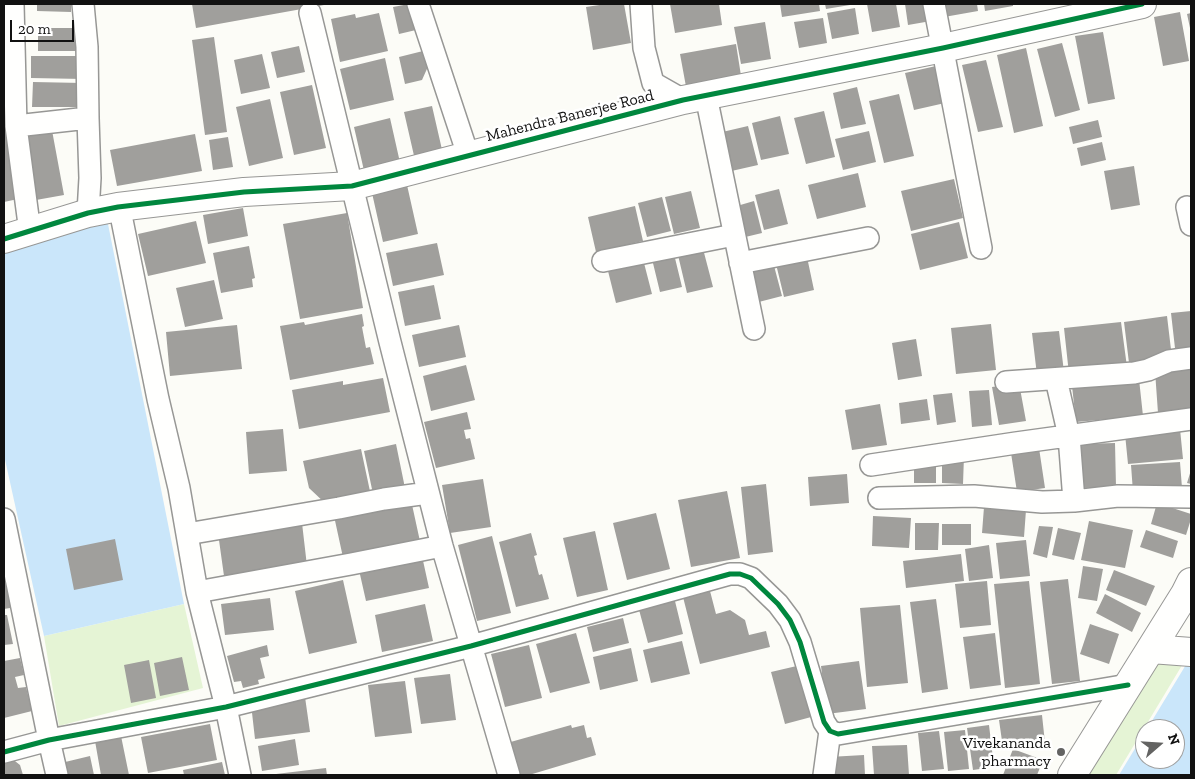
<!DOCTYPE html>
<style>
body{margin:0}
#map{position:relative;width:1195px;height:779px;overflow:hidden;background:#fcfcf7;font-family:"Zilla Slab",serif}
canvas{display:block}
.frame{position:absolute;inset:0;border:5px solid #111;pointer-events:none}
.north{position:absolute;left:1135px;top:719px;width:50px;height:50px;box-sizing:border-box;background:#fff;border:1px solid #a0a0a0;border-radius:50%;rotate:71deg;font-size:14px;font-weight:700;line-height:20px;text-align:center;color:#111}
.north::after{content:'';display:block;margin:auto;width:18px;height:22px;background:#636362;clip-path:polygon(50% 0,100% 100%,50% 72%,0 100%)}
.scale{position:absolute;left:10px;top:20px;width:64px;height:22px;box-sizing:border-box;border:2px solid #111;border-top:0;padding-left:6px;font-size:15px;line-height:18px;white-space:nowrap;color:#111;-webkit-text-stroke:4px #fff;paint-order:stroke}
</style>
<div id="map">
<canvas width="1195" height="779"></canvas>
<div class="frame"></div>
<div class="north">N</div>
<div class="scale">20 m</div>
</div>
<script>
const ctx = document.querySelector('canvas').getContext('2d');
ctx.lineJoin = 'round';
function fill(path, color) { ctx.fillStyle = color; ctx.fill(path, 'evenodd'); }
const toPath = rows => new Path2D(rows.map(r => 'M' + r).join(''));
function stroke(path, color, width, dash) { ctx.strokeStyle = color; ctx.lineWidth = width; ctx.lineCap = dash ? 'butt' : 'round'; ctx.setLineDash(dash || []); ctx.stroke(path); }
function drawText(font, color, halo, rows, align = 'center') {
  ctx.font = font + ' "Zilla Slab",serif'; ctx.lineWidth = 5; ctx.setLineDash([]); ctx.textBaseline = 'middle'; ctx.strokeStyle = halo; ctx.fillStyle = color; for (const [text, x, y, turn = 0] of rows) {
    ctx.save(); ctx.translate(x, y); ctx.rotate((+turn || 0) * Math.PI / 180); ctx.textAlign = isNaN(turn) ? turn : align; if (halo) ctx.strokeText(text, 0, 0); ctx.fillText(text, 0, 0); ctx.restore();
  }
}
const green = toPath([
 [184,604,203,688,59,726,44,636],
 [1184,662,1116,775,1077,775,1142,663]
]);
const water = toPath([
 [107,219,184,604,44,636,4,455,4,253],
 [1187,663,1191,663,1191,775,1119,775,1145,732,1145,759,1175,759,1175,729,1147,729]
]);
const building = toPath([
 [37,4,71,4,71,12,37,11],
 [192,4,324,4,324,5,196,28],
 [409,4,416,30,399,34,393,7],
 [606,4,624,4,631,43,593,50,586,7],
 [670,4,719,4,722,25,675,33],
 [780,4,819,4,820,11,782,17],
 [825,4,850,4,850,5,826,9],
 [867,4,896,4,900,27,872,32],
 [905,4,928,4,931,21,908,25],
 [942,4,977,4,978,11,944,17],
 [984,4,1013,4,1013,6,985,11],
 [855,8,859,34,832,39,827,13],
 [1180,12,1189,61,1163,66,1154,17],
 [379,13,388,51,340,62,331,19,355,14,356,18],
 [1191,13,1191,28,1190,28,1187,14],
 [823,18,827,43,799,48,794,22],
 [765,22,771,59,741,64,734,27],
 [38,28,80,28,80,51,38,51],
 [1103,32,1115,99,1088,104,1075,36],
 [214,37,227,132,205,135,192,40],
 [1062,43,1080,110,1055,117,1037,49],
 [736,44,742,82,687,92,680,54],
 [299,46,305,72,277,78,271,52],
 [1026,48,1043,126,1014,133,997,55],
 [427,50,430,62,422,80,405,84,399,57],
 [262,54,270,88,241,94,234,60],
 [31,56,83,56,83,79,31,78],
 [385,58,394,100,350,110,340,69],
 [986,60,1003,127,978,132,962,65],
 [936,66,945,103,914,110,905,73],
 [33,82,83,83,82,107,32,107],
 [312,85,326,148,294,155,280,92],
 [857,87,866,124,841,129,833,93],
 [899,94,914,156,884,163,869,101],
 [270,99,283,158,249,166,236,107],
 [432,106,443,154,415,160,404,112],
 [824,111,835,157,806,164,794,118],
 [780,116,789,154,761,160,752,123],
 [390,118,401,167,365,175,354,127],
 [1098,120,1102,137,1073,144,1069,127],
 [51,125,64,195,36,200,24,130],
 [748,126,758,165,727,172,718,133],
 [6,130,18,199,4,202,4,131],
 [869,131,876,162,843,170,835,139],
 [195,134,202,171,117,186,110,150],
 [228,137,233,167,213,170,209,140],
 [1102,142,1106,160,1081,166,1077,148],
 [1134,166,1140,205,1111,210,1104,171],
 [858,173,866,207,817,219,808,185],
 [954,179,963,218,911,231,901,191],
 [407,185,418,234,383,242,372,193],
 [779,189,788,224,764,230,755,195],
 [691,191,700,228,674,234,665,197],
 [662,197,671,231,647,237,638,203],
 [754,201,762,233,737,239,730,208],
 [635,206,643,241,596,252,588,217],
 [243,208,248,236,208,244,203,215],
 [347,213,363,308,300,319,283,224],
 [196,221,206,263,148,276,138,234],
 [959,222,968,258,920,270,911,234],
 [437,243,444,275,393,286,386,253],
 [702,245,713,287,687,293,677,251],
 [249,246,255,278,252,279,253,287,221,293,213,253],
 [674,254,682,287,660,292,652,259],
 [807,257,814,290,784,297,776,264],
 [773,262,782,296,751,304,743,269],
 [644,263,652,294,616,303,608,271],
 [214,280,223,319,185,327,176,288],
 [434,285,441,319,405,326,398,292],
 [1191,311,1191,355,1176,357,1171,313],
 [362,314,364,326,362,327,366,348,370,347,374,364,290,380,280,326,304,322,305,325],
 [1167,316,1172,358,1129,363,1124,322],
 [1121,322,1127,367,1069,374,1064,328],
 [991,324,996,370,956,374,951,328],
 [237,325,242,369,170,376,166,332],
 [459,325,466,357,419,367,412,335],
 [1059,331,1064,372,1037,375,1032,333],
 [916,339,922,376,898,380,892,343],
 [466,365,475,400,431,411,423,376],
 [1191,368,1191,410,1158,413,1155,371],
 [383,378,390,412,299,429,292,390,343,381,343,385],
 [1139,379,1143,416,1076,422,1072,386],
 [1019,383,1026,421,999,425,992,387],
 [989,390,992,425,972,427,969,391],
 [952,393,956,422,937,425,933,395],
 [927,399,930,420,901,424,899,403],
 [880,404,887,445,852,450,845,410],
 [467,412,471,429,464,430,466,439,470,438,475,459,436,468,424,422],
 [283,429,287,471,249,474,246,432],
 [1180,429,1183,459,1128,464,1125,434],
 [1115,443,1116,487,1082,488,1081,444],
 [396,444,405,488,373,494,364,451],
 [1039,448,1045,488,1017,492,1011,453],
 [361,449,371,496,327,505,309,488,303,461],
 [942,456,964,456,963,484,942,483],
 [914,459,936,459,936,483,914,483],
 [1180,462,1182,488,1133,492,1131,465],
 [1191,470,1191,484,1187,483],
 [847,474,849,503,810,506,808,477],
 [483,479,491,527,450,533,442,485],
 [766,484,773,552,748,555,741,487],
 [727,491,740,558,691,567,678,500],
 [411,500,421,546,344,562,334,516],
 [1157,503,1191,514,1191,519,1186,535,1151,524],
 [984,507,1026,510,1024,537,982,533],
 [656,513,670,569,627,580,613,523],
 [873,516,911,518,909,548,872,546],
 [1089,521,1133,530,1125,568,1081,560],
 [302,523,307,566,224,576,218,533],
 [915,523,939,523,938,550,915,550],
 [942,524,971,524,971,545,942,545],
 [1039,526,1053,527,1047,558,1033,554],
 [1058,528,1081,533,1074,560,1052,555],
 [1146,530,1178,541,1173,558,1140,547],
 [595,531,608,590,577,597,563,538],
 [531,533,537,555,534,556,539,575,542,574,549,599,516,607,499,542],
 [492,536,511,613,477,621,458,545],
 [115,539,123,580,74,590,66,549],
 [1026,540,1030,576,1000,579,996,543],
 [989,545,993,578,969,581,965,549],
 [961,554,964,581,906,588,903,561],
 [422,556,429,588,366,601,359,570],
 [1083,566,1103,569,1097,601,1078,598],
 [1114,570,1155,586,1146,606,1106,590],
 [10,575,16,607,4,609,4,577],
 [1068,579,1080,681,1052,684,1040,582],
 [343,580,357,643,309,654,295,591],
 [987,581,991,625,960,628,955,584],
 [1029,581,1040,684,1005,688,994,584],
 [710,591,716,614,730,610,745,620,749,635,766,631,770,647,700,664,683,597],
 [1105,594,1141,613,1132,632,1096,613],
 [674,597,683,634,648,643,638,606],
 [270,598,274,630,225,635,221,604],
 [936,599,948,689,922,693,910,602],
 [425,604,433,641,382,652,375,615],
 [900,605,908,683,867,687,860,608],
 [4,615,7,615,13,644,4,645],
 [623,618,629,643,593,652,587,627],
 [1090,624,1119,634,1109,664,1080,654],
 [576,633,590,683,550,693,536,644],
 [995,633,1001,685,970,689,963,637],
 [682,641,690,674,651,683,643,650],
 [267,645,269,656,260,658,265,678,258,680,259,684,243,688,241,681,234,682,227,656],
 [529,645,542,698,505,707,491,654],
 [631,648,638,681,600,690,593,657],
 [182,657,189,690,160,696,154,663],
 [20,658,24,675,15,677,18,688,26,687,32,711,4,718,4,661],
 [149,660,156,698,131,703,124,665],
 [859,661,866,709,827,714,821,666],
 [801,665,815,716,785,724,771,672],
 [450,674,456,720,421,724,414,678],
 [405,681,412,733,375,737,368,685],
 [305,697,310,732,255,739,251,704],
 [1042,715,1045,743,1003,748,999,720],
 [210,724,217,760,148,773,141,737],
 [571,725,572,728,584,725,587,738,591,737,596,755,529,775,516,775,507,743],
 [989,725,994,767,973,770,967,728],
 [965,730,969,769,948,771,944,732],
 [939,731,944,769,922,771,918,733],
 [121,736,129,775,101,775,95,741],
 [295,739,299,765,262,771,258,746],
 [907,745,909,775,874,775,872,746],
 [1013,749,1043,760,1037,775,1003,775],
 [864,755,865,775,830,775,829,757],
 [90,756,94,775,63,775,61,763],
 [11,758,20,765,23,775,4,775,4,759],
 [222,762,225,775,184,775,183,770],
 [326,768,327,775,276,775,276,774]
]);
const minor = toPath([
 [13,4,16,126,30,232],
 [83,4,87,47,88,118,90,178,88,213],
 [418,4,468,155],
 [641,4,644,48,653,83,683,100],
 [934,4,981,248],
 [310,13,390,342,442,546,509,775],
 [706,96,754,329],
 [16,126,88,118],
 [118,207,122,220,158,399,179,488,197,592,226,707,240,775],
 [1187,207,1191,225],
 [603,261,734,235],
 [740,263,868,238],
 [1056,379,1069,436,1074,501],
 [1006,382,1134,373,1148,370,1169,361,1191,358],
 [871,465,1016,443,1191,419],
 [879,498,974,496,1042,502,1074,501,1118,496,1191,497],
 [4,519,49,740,57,775],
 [187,534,339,508,384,499,428,493],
 [197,592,351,564,442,546],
 [4,752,49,740,226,707,471,646,730,574,740,574,751,578,778,604,790,620,800,642,824,722,830,731,838,734,1128,685],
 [824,775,830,731]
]);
const tertiary = toPath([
 [4,239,88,213,118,207,244,192,352,186,683,100,943,48,1142,4],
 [1151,649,1191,652],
 [1072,775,1185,594,1191,582]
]);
const cycleway = toPath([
 [4,239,88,213,118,207,244,192,352,186,683,100,943,48,1142,4],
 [4,752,49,740,226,707,471,646,730,574,740,574,751,578,778,604,790,620,800,642,824,722,830,731,838,734,1128,685]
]);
const markers = [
 [1061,752,5,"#636362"]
];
const streetNames = [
 ["Mahendra Banerjee Road",570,116,-14]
];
const poiNames = [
 ["Vivekananda",1051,743],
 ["pharmacy",1051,761]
];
fill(green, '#e5f4d5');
fill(water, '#cae6fa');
fill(building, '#a09f9c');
stroke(minor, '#979795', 24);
stroke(tertiary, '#979795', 30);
stroke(minor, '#fffffe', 21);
stroke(tertiary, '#fffffe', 28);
stroke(cycleway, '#00873e', 5);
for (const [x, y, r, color] of markers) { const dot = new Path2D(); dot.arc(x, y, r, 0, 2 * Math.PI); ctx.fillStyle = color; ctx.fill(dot); stroke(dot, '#fff', 2); }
drawText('16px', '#111', '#fff', streetNames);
drawText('16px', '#111', '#fff', poiNames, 'right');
</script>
